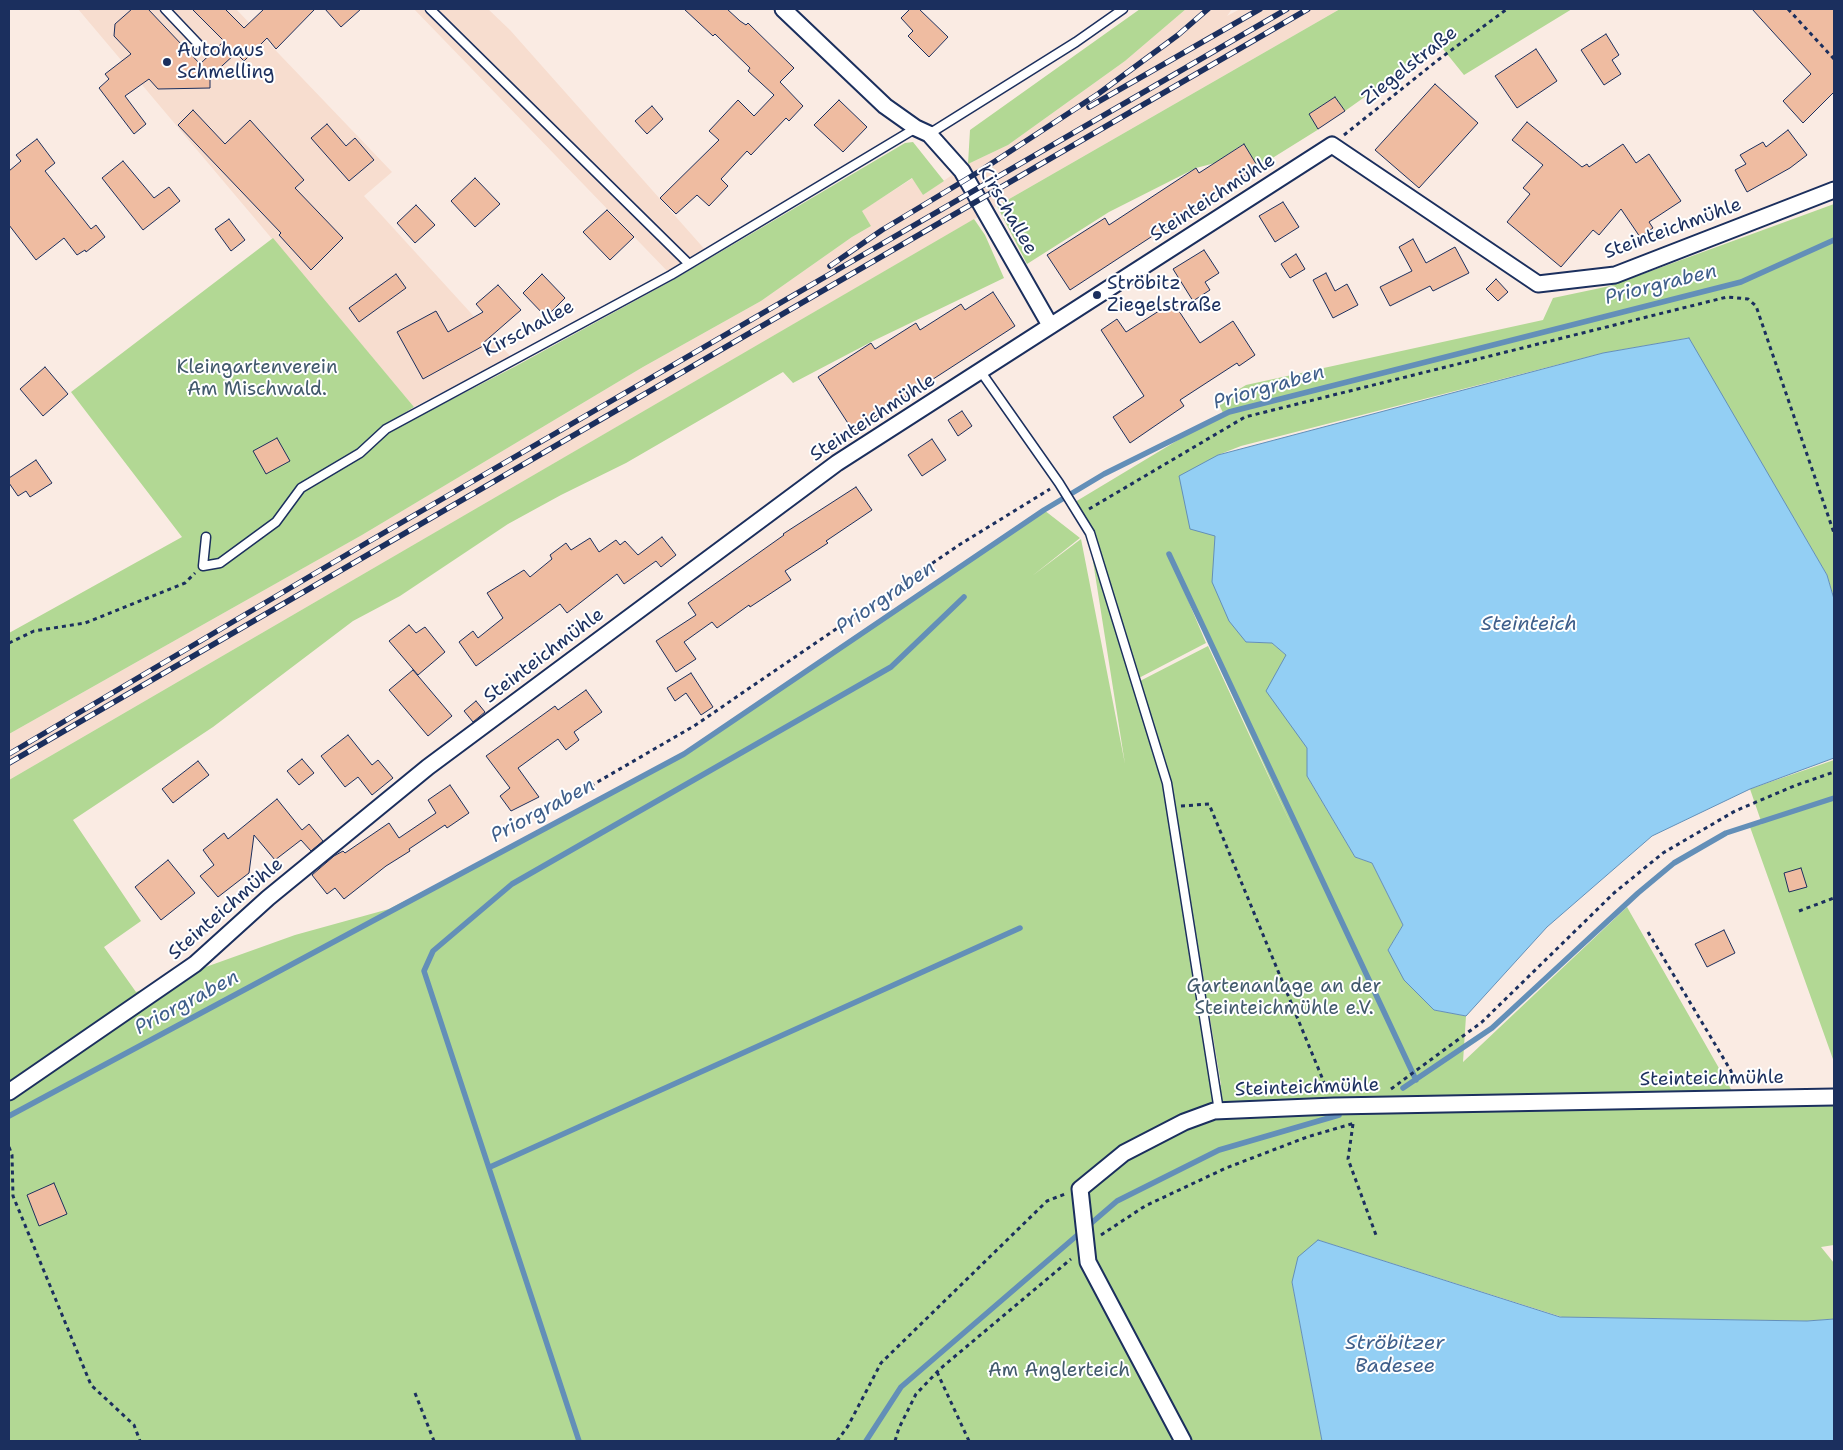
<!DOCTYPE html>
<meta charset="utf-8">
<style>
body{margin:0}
#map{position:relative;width:1843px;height:1450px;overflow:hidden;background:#faebe3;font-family:"Shantell Sans",sans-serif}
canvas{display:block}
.frame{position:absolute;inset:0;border:10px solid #1b2f5e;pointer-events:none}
</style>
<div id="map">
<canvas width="1843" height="1450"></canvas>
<div class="frame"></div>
</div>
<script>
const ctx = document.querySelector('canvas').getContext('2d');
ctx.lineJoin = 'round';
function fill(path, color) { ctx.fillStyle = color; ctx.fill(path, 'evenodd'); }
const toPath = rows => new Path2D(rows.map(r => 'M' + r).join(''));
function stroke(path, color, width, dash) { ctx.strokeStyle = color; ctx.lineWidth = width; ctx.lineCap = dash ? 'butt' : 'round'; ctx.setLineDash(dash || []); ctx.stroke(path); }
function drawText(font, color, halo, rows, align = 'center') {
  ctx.font = font + ' "Shantell Sans",sans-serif'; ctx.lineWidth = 4; ctx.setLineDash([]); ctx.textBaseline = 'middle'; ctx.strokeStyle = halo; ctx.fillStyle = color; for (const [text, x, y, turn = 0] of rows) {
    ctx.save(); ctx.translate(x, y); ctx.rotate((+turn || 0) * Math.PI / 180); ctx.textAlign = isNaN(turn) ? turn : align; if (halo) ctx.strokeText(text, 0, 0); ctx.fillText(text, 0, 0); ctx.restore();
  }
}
const built = toPath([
 [78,9,236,9,392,172,364,196,511,357,414,407],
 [414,9,488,9,510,30,708,253,671,275],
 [1186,9,1232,9,1227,16,1240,9,1340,9,997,206,9,780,9,734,362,535,643,367,761,301,852,237,871,226,861,211,913,178,923,195,968,164,1008,145,1125,61]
]);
const green = toPath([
 [1140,9,1186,9,1125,61,1008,145,968,164,970,130],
 [1340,9,1572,9,1464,75,1439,44,1345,111,1335,97,1309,114,1319,129,1258,167,1243,144,1215,163,1196,168,1109,212,1027,264,997,206],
 [913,142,944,181,923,195,912,178,862,211,871,226,852,237,761,301,643,367,362,535,9,734,9,633,182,537,71,392,273,238,414,407,382,427,433,409,516,366,673,280,905,143],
 [1834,204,1834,598,1827,575,1688,338,1603,353,1241,446,1218,455,1217,535,1246,642,1272,643,1286,655,1307,748,1307,776,1355,857,1372,863,1403,925,1388,950,1434,1010,1466,1016,1463,1062,1627,907,1732,1091,1834,1089,1834,1245,1821,1247,1834,1263,1834,1319,1807,1321,1562,1317,1318,1240,1292,1282,1322,1441,9,1441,9,780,974,219,985,235,1004,278,873,341,793,383,783,372,626,463,561,495,508,524,400,596,353,621,213,727,73,820,141,921,104,947,136,992,295,935,389,909,685,756,1044,510,1080,538,1032,576,1081,539,1125,764,1089,536,1095,534,1075,502,1223,413,1218,402,1246,385,1543,320,1553,298,1610,286],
 [1174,567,1293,829,1208,646,1140,681,1171,784,1221,1085,1215,1088,1166,787,1135,680,1206,643],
 [1834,760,1834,1062,1750,827,1762,824,1750,789]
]);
const water = toPath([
 [1689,338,1827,575,1834,599,1834,758,1750,789,1652,836,1547,927,1466,1016,1434,1010,1404,980,1388,950,1403,925,1372,863,1355,857,1307,776,1307,748,1266,691,1286,655,1272,643,1246,642,1229,621,1212,582,1215,536,1190,529,1179,476,1218,455,1603,353,1689,338],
 [1318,1240,1560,1317,1807,1321,1834,1319,1834,1441,1322,1441,1292,1282,1298,1257,1318,1240]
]);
const stream = toPath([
 [1169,554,1416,1080],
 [1403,1088,1492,1028,1638,893,1674,863,1726,833,1834,798],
 [9,1116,684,754,1044,510,1104,474,1229,412,1741,282,1834,240],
 [490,1167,1020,928],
 [579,1441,424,971,433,951,512,884,891,667,964,597],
 [866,1441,901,1387,1117,1201,1219,1150,1339,1115]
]);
const building = toPath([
 [132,9,148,9,200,64,224,41,192,9,225,9,244,28,264,9,315,9,276,49,267,38,244,61,236,53,210,77,210,88,158,89,149,79,125,96,146,124,134,134,99,88,109,79,105,74,131,54,114,36,115,24,132,9],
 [325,9,361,9,341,27,325,9],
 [684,9,727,9,740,21,746,25,748,23,794,68,780,82,803,106,789,121,786,118,751,155,747,151,721,179,728,186,709,206,697,195,676,214,660,198,719,140,709,131,738,100,754,116,774,95,748,71,750,68,715,34,713,36,684,9],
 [910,9,919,9,948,37,929,57,908,36,913,31,901,18,910,9],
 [1752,9,1834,9,1834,92,1803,123,1783,101,1811,74,1752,9],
 [1606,34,1619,55,1612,60,1621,74,1604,85,1581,50,1606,34],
 [1536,49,1557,81,1517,108,1495,76,1536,49],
 [1435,84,1478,123,1419,188,1375,150,1435,84],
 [1335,97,1345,111,1318,129,1309,114,1335,97],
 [839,100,867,127,843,152,814,125,839,100],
 [652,106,663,119,647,134,635,121,652,106],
 [193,110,225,144,250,120,304,180,295,188,343,238,311,270,279,235,281,233,178,125,193,110],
 [1527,122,1582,167,1587,164,1589,167,1623,144,1636,163,1649,154,1681,201,1649,222,1653,228,1640,237,1621,209,1599,235,1593,230,1561,267,1507,222,1530,194,1523,188,1543,165,1512,140,1527,122],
 [327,124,346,146,355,138,374,160,349,181,311,138,327,124],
 [1788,130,1807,155,1790,168,1747,192,1735,170,1746,164,1740,155,1763,142,1766,147,1788,130],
 [37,139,55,163,45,171,91,229,96,225,105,237,86,252,85,250,77,255,64,238,36,260,9,225,9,171,21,161,16,155,37,139],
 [1244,144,1258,167,1070,290,1047,255,1105,218,1109,225,1196,168,1199,173,1244,144],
 [123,161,154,198,169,187,180,201,143,230,102,178,123,161],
 [475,178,500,204,475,227,451,201,475,178],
 [1283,202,1299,227,1275,242,1259,216,1283,202],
 [416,205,435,225,415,243,397,223,416,205],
 [607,210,634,237,610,260,583,232,607,210],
 [229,219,245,240,231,251,215,229,229,219],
 [1413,239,1426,263,1455,247,1469,273,1433,291,1430,286,1390,306,1380,287,1412,271,1399,247,1413,239],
 [1204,250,1219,273,1205,282,1210,290,1193,301,1173,269,1204,250],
 [1296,254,1305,269,1290,278,1281,264,1296,254],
 [1326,273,1335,291,1347,284,1358,305,1333,318,1313,280,1326,273],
 [396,274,406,288,359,322,349,308,396,274],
 [542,274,565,298,546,317,523,293,542,274],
 [1496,279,1508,292,1498,301,1486,289,1496,279],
 [498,285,521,310,482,344,483,346,423,379,397,332,436,311,448,332,483,312,476,304,498,285],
 [993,292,1015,326,853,431,818,377,871,343,875,349,916,323,920,330,961,304,965,310,993,292],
 [1173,302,1200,343,1233,321,1255,355,1239,366,1237,363,1180,400,1184,406,1130,443,1113,417,1144,396,1101,330,1117,319,1126,332,1173,302],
 [45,367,68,394,43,416,20,389,45,367],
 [962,411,972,426,958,436,948,420,962,411],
 [277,438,290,461,266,474,253,451,277,438],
 [932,439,946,460,922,476,908,455,932,439],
 [36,460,52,483,30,497,26,491,18,496,9,483,9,478,36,460],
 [856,487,872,510,826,541,828,543,785,571,791,580,750,607,749,605,717,628,712,622,684,642,696,659,676,672,656,641,696,615,688,603,784,535,783,534,856,487],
 [662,537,676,555,661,567,656,561,624,584,617,574,567,613,560,604,476,666,459,642,473,631,478,638,503,618,487,593,524,570,530,577,552,559,550,555,566,543,571,550,590,538,599,552,616,540,620,545,625,541,638,555,662,537],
 [409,625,416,633,425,627,445,652,418,675,389,641,409,625],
 [413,670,452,716,428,736,389,690,413,670],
 [691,673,713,707,701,715,686,693,675,701,667,688,691,673],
 [586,690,602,712,574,732,579,740,566,750,558,739,518,768,539,797,511,811,500,796,510,788,486,756,555,706,558,710,586,690],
 [476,701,485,712,473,722,464,711,476,701],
 [348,735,372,765,378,760,393,778,372,795,358,777,345,787,321,756,348,735],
 [302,759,314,773,299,785,287,771,302,759],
 [198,761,209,775,173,803,162,789,198,761],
 [450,785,469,813,447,828,445,825,409,849,410,851,386,866,344,899,335,888,327,894,312,875,334,856,343,851,345,853,389,823,399,838,436,813,428,800,450,785],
 [277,799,302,830,309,824,323,841,311,851,301,840,275,860,254,835,249,873,218,897,200,876,214,865,203,850,224,833,228,839,277,799],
 [168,860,195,893,161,920,135,887,168,860],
 [1801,868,1807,887,1789,892,1784,873,1801,868],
 [1724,930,1735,953,1707,967,1695,944,1724,930],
 [54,1183,67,1214,39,1226,27,1195,54,1183]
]);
const path = toPath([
 [1788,9,1834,59],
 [1344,135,1438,60,1507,9],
 [1089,509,1245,417,1727,297,1748,299,1756,306,1834,533],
 [9,643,34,631,85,623,185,583,195,573],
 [563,802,694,726,959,545,1050,489],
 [1181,806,1209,804,1328,1092],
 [1799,911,1834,898],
 [1648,932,1731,1071,1733,1084],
 [1391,1089,1482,1022,1614,893,1663,853,1735,811,1794,786,1834,772],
 [1353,1124,1348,1159,1376,1235],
 [9,1147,12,1155,13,1196,91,1385,134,1425,140,1441],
 [1101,1235,1145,1206,1226,1168,1307,1137,1355,1123],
 [937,1372,969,1441],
 [415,1393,434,1441],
 [837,1441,848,1426,881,1363,1047,1201,1065,1194],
 [895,1441,899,1428,916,1394,941,1368,1071,1259]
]);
const service = toPath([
 [165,9,202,48],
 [430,9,689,264],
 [929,134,1076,42,1123,9],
 [981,372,1059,483,1090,533,1167,783,1219,1111],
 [206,537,203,566,220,563,276,522,301,488,360,453,386,429,671,275,916,128]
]);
const minor = toPath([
 [783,9,885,106,916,128,929,134,962,171,1050,325],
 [9,1092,195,964,268,898,428,767,837,463,1332,145,1538,284,1615,275,1834,190],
 [1183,1441,1088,1262,1080,1189,1124,1153,1184,1122,1214,1111,1334,1106,1834,1097]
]);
const rail = toPath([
 [1089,107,1260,9],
 [830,266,882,230,980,171,1098,94,1178,35,1208,9],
 [9,754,368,542,1287,9],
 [9,763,1308,9]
]);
const markers = [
 [167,62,5,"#1b2f5e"],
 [1097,295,5,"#1b2f5e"]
];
const poiNames = [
 ["Autohaus",177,51],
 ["Schmelling",177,73],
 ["Ströbitz",1107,284],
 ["Ziegelstraße",1107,306]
];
const streetNames = [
 ["Ziegelstraße",1410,66,-38],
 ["Steinteichmühle",1213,198,-33],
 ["Kirschallee",1007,210,60],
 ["Steinteichmühle",1673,229,-20],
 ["Kirschallee",529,329,-28],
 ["Steinteichmühle",873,418,-33],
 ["Steinteichmühle",544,656,-37],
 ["Steinteichmühle",226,909,-41],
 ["Steinteichmühle",1712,1079,-1],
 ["Steinteichmühle",1307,1088,-2]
];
const parkNames = [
 ["Kleingartenverein",257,368],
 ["Am Mischwald.",257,390],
 ["Gartenanlage an der",1284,987],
 ["Steinteichmühle e.V.",1284,1009],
 ["Am Anglerteich",1059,1371]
];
const waterNames = [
 ["Priorgraben",1661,285,-14],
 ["Priorgraben",1269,388,-16],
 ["Priorgraben",886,598,-34],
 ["Steinteich",1529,625],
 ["Priorgraben",543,811,-28],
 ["Priorgraben",187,1003,-28],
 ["Ströbitzer",1395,1344],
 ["Badesee",1395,1367]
];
fill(built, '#f7ddcf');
fill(green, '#b2d894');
fill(water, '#93cff4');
stroke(water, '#638fb8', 1);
stroke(stream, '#638fb8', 5.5);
fill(building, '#efbca1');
stroke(building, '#1b2f5e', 1);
stroke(service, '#1b2f5e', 11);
stroke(minor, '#1b2f5e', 19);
stroke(path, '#1b2f5e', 3, [4, 4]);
stroke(service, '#fff', 8);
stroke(minor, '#fff', 15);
stroke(rail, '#1b2f5e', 5.5);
stroke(rail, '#fff', 4, [11]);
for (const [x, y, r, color] of markers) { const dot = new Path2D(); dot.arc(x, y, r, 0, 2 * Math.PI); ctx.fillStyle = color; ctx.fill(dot); stroke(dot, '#fff', 2); }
drawText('19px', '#1b2f5e', '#fff', poiNames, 'left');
drawText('19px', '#1b2f5e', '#fff', streetNames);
drawText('19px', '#41596c', '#fff', parkNames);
drawText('italic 20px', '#3f5f8b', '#fff', waterNames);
</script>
